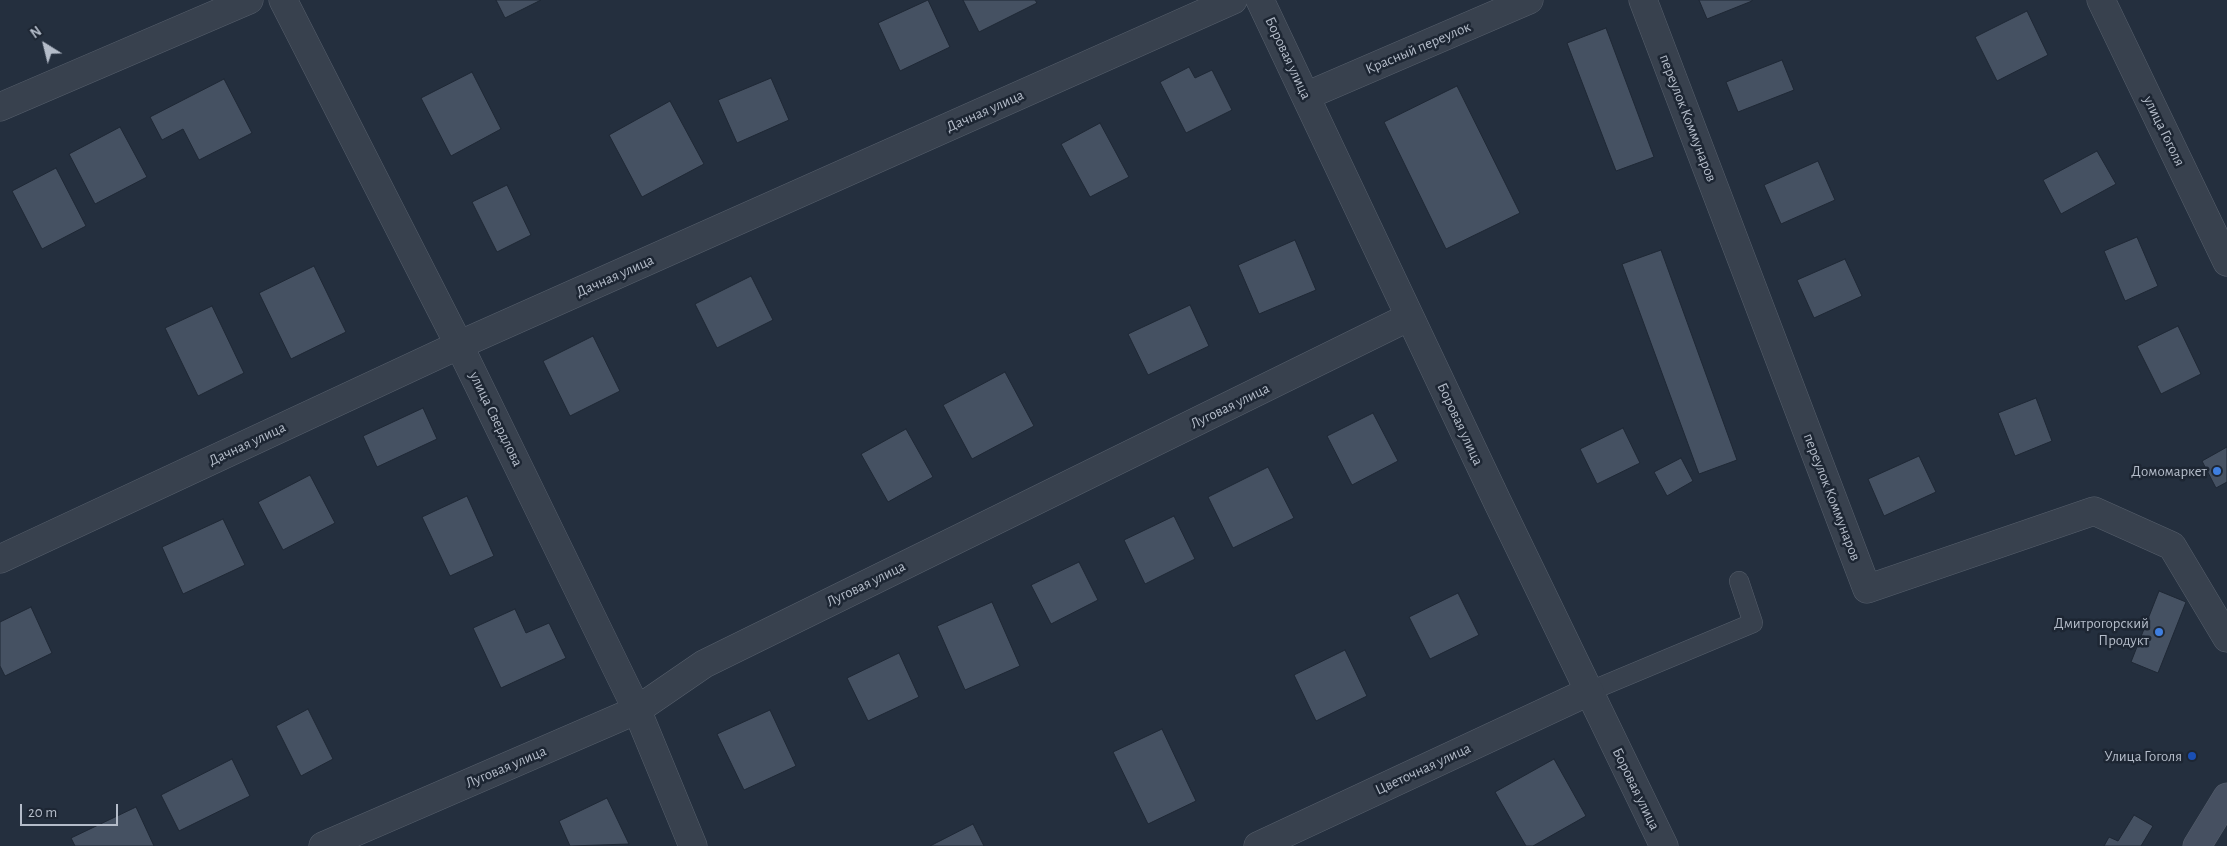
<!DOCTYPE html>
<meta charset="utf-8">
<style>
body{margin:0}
#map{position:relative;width:2227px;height:846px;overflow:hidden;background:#242f3e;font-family:"Alegreya Sans",sans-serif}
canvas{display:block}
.north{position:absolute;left:20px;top:20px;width:50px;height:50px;-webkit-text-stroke:4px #1d2633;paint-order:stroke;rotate:324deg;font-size:14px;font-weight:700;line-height:20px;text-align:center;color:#b4bcc9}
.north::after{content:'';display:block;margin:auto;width:18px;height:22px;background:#b4bcc9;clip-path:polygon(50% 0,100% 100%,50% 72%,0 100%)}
.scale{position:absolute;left:20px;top:804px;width:98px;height:22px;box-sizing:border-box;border:2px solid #b4bcc9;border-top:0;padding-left:6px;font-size:15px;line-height:18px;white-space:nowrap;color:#b4bcc9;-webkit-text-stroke:4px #1d2633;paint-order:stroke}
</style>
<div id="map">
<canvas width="2227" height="846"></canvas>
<div class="north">N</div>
<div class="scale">20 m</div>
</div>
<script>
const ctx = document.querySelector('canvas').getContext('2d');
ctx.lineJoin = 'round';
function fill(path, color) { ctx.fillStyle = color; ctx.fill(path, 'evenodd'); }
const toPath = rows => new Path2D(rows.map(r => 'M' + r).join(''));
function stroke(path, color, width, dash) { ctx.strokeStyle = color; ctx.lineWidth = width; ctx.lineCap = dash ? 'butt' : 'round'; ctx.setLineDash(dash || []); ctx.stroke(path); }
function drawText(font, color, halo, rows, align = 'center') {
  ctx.font = font + ' "Alegreya Sans",sans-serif'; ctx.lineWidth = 5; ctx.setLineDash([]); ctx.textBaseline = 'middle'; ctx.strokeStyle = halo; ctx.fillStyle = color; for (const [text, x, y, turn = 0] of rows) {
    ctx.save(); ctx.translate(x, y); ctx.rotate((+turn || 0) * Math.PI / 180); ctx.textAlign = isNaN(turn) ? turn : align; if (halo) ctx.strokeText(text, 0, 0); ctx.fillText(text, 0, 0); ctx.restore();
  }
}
const building = toPath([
 [496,0,541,0,505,18,496,0],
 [928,0,950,47,900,71,878,23,928,0],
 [963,0,1035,0,1037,3,979,32,963,0],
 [1699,0,1752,0,1752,1,1707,19,1699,0],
 [2027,11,2048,55,1997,81,1975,37,2027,11],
 [1606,28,1654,157,1616,171,1567,43,1606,28],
 [1782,60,1794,90,1738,112,1726,82,1782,60],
 [1189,67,1195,78,1212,70,1232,110,1186,133,1160,82,1189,67],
 [472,72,501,129,451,156,421,98,472,72],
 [771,78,789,120,737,143,718,100,771,78],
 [224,79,252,133,199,160,183,129,162,140,150,117,224,79],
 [1457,86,1520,213,1446,249,1384,122,1457,86],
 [670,101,704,164,642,197,609,135,670,101],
 [1100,123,1129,177,1090,197,1061,144,1100,123],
 [120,127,147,177,95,204,69,154,120,127],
 [2097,151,2116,184,2061,214,2043,180,2097,151],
 [1818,161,1835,200,1781,224,1764,185,1818,161],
 [56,168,86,226,42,249,12,191,56,168],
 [507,185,531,235,497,252,472,202,507,185],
 [2137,237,2158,286,2125,301,2104,251,2137,237],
 [1295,240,1316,290,1259,314,1238,265,1295,240],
 [1661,250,1737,460,1699,474,1622,264,1661,250],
 [1845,259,1862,296,1814,318,1797,280,1845,259],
 [314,266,346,332,291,359,259,293,314,266],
 [751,276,773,320,717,348,695,304,751,276],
 [1190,305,1209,346,1148,375,1128,334,1190,305],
 [212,306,244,373,198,396,165,328,212,306],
 [2178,326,2201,374,2161,394,2137,346,2178,326],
 [593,336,620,391,570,416,543,361,593,336],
 [1005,372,1034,426,972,459,943,405,1005,372],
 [2036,398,2052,441,2015,456,1998,413,2036,398],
 [423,408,437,439,377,467,363,436,423,408],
 [1373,413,1398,461,1352,485,1327,436,1373,413],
 [1623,428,1640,463,1597,484,1580,449,1623,428],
 [906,429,933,477,888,502,861,454,906,429],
 [2227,447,2227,482,2216,488,2202,461,2227,447],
 [1919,456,1936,492,1884,516,1868,479,1919,456],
 [1681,458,1693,481,1667,496,1654,472,1681,458],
 [1268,467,1294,518,1233,548,1208,497,1268,467],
 [310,475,335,523,283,550,258,502,310,475],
 [467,496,494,556,450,576,422,517,467,496],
 [1174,516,1195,559,1145,584,1124,540,1174,516],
 [223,519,245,565,183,594,162,547,223,519],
 [1079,562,1098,600,1051,624,1031,585,1079,562],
 [2159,591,2186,602,2158,673,2131,662,2159,591],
 [1458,593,1479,635,1430,659,1409,617,1458,593],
 [992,602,1020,666,965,690,937,626,992,602],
 [31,607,52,653,5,676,0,666,0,622,31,607],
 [515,609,526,633,549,623,566,658,501,688,473,628,515,609],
 [1345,650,1367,696,1316,721,1294,675,1345,650],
 [899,653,919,697,868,721,847,678,899,653],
 [308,709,333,759,301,776,276,726,308,709],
 [770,710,796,766,744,790,717,734,770,710],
 [1162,729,1196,801,1148,824,1113,752,1162,729],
 [232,759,250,796,179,831,161,795,232,759],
 [1554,759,1586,816,1533,846,1526,846,1495,792,1554,759],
 [607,798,629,844,570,846,559,821,607,798],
 [136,807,154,846,75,846,71,838,136,807],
 [2134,815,2153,826,2141,846,2104,846,2109,837,2118,841,2134,815],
 [973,824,984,846,930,846,973,824]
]);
const lane = toPath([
 [1588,692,1753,623,1739,581]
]);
const street = toPath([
 [283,0,459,345,637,710,693,846],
 [1260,0,1497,501,1664,846],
 [1643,0,1867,589,2094,511,2172,546,2227,638],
 [2101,0,2227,262],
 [1306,96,1529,0],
 [0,107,249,0],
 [0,559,459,345,1233,0],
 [323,846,637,710,704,664,1409,317],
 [1258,846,1588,692]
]);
const secondary = toPath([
 [2197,846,2227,797]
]);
const markers = [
 [2217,471,5,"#3f7fe0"],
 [2159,632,5,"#3f7fe0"],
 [2192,756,5,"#1a4fb4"]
];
const streetNames = [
 ["Красный переулок",1418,48,-23],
 ["Боровая улица",1288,58,65],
 ["Дачная улица",985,111,-24],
 ["переулок Коммунаров",1688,118,69],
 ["улица Гоголя",2164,131,64],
 ["Дачная улица",615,276,-24],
 ["Луговая улица",1230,406,-26],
 ["улица Свердлова",496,419,64],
 ["Боровая улица",1460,424,65],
 ["Дачная улица",247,444,-25],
 ["переулок Коммунаров",1832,497,69],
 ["Луговая улица",866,584,-26],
 ["Луговая улица",506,767,-23],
 ["Цветочная улица",1423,769,-25],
 ["Боровая улица",1636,789,64]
];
const poiNames = [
 ["Домомаркет",2207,471],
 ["Дмитрогорский",2149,623],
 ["Продукт",2149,640],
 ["Улица Гоголя",2182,756]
];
fill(building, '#455162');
stroke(building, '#1f2835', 1);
stroke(lane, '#565f6c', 20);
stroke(street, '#565f6c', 29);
stroke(secondary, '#565f6c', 29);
stroke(lane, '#38414e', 19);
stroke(street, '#38414e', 28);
stroke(secondary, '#465061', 28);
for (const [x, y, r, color] of markers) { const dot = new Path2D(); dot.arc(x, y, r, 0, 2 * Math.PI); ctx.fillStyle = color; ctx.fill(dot); stroke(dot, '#1d2633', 2); }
drawText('15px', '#b4bcc9', '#1d2633', streetNames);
drawText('15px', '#b4bcc9', '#1d2633', poiNames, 'right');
</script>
